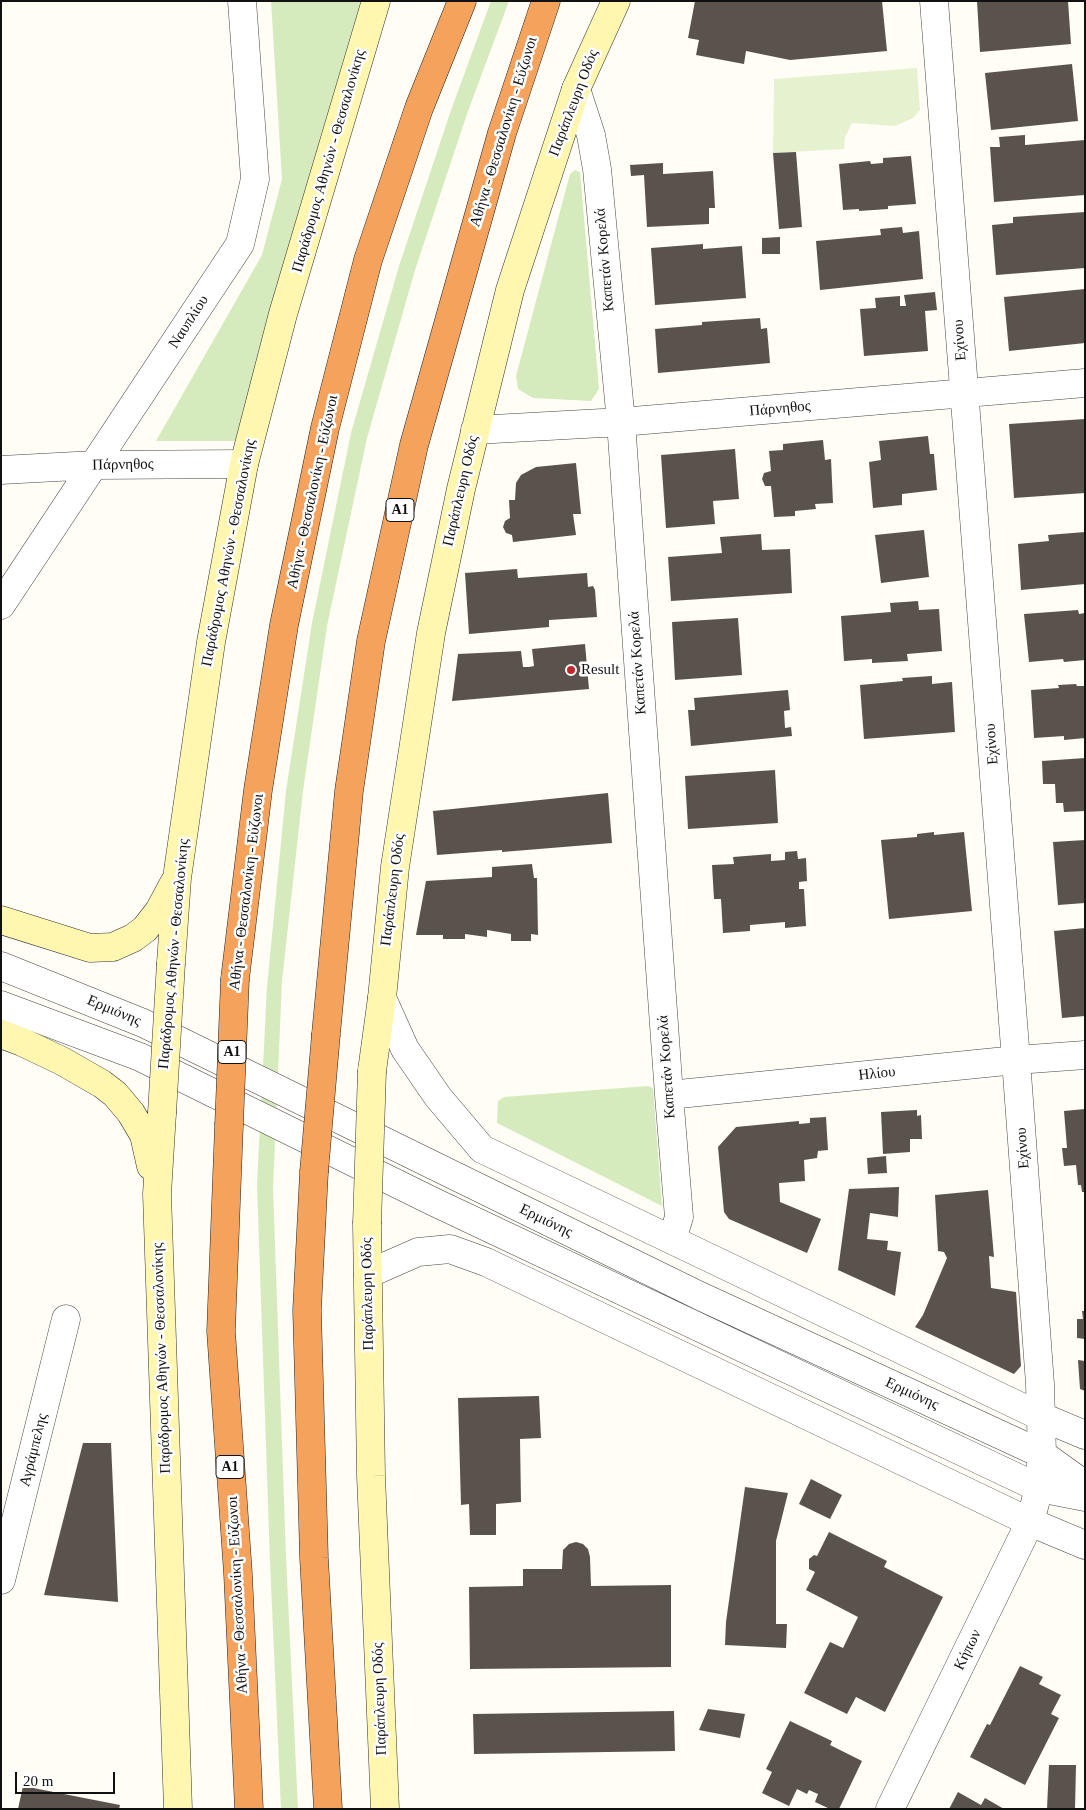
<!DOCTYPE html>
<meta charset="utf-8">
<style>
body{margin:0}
#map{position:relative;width:1086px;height:1810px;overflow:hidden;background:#fffdf5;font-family:Georgia,serif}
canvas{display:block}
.frame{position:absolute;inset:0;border:2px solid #111;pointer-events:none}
.scale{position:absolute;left:15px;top:1772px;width:100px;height:22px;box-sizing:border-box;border:2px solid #111;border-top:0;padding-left:6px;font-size:15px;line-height:18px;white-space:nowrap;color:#111;-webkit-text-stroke:4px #fff;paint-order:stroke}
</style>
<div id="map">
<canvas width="1086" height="1810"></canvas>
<div class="frame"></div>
<div class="scale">20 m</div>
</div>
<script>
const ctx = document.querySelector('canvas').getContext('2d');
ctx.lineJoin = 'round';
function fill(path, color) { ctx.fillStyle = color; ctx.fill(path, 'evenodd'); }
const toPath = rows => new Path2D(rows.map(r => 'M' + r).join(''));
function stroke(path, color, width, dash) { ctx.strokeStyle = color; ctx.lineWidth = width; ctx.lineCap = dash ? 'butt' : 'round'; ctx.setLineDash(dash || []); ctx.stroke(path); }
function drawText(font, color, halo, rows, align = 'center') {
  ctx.font = font + ' Georgia,serif'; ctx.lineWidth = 5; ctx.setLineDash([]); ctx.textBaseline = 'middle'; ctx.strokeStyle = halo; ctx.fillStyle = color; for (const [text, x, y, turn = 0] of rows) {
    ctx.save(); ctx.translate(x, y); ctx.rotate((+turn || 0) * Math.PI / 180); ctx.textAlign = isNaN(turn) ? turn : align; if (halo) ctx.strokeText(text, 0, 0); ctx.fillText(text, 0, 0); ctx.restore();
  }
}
const green = toPath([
 [271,1,363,1,239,441,156,441,262,255,282,179],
 [491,1,509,1,467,114,415,270,367,438,327,626,303,791,282,981,273,1188,286,1557,298,1809,281,1809,270,1562,257,1184,267,987,286,791,312,623,351,433,399,266,450,113],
 [575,170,580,172,599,389,591,401,533,398,518,389,516,376,570,174],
 [648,1086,653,1088,662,1206,497,1123,498,1101,504,1097]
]);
const pitch = toPath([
 [917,68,920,110,913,118,895,126,852,123,845,137,844,149,773,153,774,79]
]);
const building = toPath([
 [695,1,882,1,887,51,790,60,746,51,744,64,696,55,699,40,688,38],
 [977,1,1068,1,1071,44,980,52],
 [1072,64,1078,121,991,130,985,73],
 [1025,135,1025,145,1085,140,1085,195,994,202,990,147,1000,147,999,137],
 [796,152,802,227,779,229,773,153],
 [911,156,916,204,888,206,888,209,859,211,859,209,843,210,839,164,870,161,871,164,883,163,883,158],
 [663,163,663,174,713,171,715,208,709,208,709,224,647,227,644,175,631,176,630,165],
 [1085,212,1085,268,996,275,992,225,1013,223,1013,217],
 [902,227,903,233,919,231,923,279,820,290,816,241,881,235,880,229],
 [780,237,780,254,762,254,762,238],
 [703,244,703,249,742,246,746,298,655,305,651,248],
 [1085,289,1085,343,1009,351,1004,297],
 [935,292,937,310,925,311,928,351,864,356,860,309,876,308,875,298,900,296,900,306,906,306,904,295],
 [760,318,761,329,767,328,770,363,658,373,655,329,702,325,702,322],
 [1085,419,1085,493,1014,498,1009,424],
 [928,436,930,454,934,454,937,490,902,494,902,505,873,508,869,462,881,460,879,441],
 [823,440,825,460,831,459,833,503,815,504,816,509,795,511,795,516,774,517,771,486,765,486,762,479,764,473,771,471,769,451,783,450,783,444],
 [735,449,739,499,713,501,715,524,666,528,661,455],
 [576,463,581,514,573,514,576,535,513,542,512,535,506,533,503,527,505,521,510,518,509,500,515,500,516,483,521,475,536,467],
 [924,530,929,577,881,583,875,535],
 [1085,532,1085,584,1021,590,1018,544,1049,541,1048,535],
 [761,534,762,550,790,549,792,593,671,601,668,557,722,553,720,537],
 [517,569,518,578,587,573,588,587,593,586,595,590,597,617,549,620,549,627,469,634,465,573],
 [918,601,919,610,939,609,942,651,907,654,908,661,872,663,872,659,844,661,841,616,891,612,890,603],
 [1078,610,1079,614,1085,613,1085,660,1064,662,1063,659,1029,662,1024,614],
 [738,618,742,675,675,680,672,622],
 [585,644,589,689,452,701,458,654,521,651,523,667,529,667,534,666,532,649],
 [932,676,932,684,952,682,955,732,864,739,860,685,903,681,902,678],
 [1076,684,1077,686,1085,686,1085,738,1064,740,1064,736,1034,738,1031,690,1059,688,1058,685],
 [788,690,790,710,784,711,785,728,791,727,792,736,691,746,688,710,695,710,694,698],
 [1085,758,1085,811,1064,812,1063,803,1056,803,1055,784,1043,784,1042,761],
 [775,770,778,823,688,829,685,776],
 [608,793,612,843,502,852,502,850,437,855,433,811],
 [934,832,934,835,964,832,972,911,889,919,881,840,917,837,917,834],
 [1085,840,1085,903,1058,905,1053,842],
 [797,851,798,859,806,858,807,881,799,882,799,889,804,889,806,926,785,928,785,922,750,925,750,931,723,933,721,899,714,899,712,865,734,864,733,857,771,854,771,861,785,860,785,852],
 [532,864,534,878,537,878,538,935,531,934,531,941,511,941,511,934,487,930,487,937,465,934,465,939,443,939,443,935,416,935,426,881,492,877,492,867],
 [1085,928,1085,1016,1062,1018,1054,931],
 [1085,1109,1085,1192,1082,1192,1081,1185,1078,1185,1076,1165,1064,1166,1062,1148,1067,1148,1064,1111],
 [917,1110,917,1116,921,1115,922,1139,910,1139,910,1152,883,1154,881,1112],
 [826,1117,828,1150,818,1151,817,1158,804,1160,805,1181,779,1183,780,1202,821,1219,807,1253,729,1219,724,1212,718,1147,736,1127,799,1121,799,1124,810,1123,810,1118],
 [886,1156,887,1173,868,1174,867,1158],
 [899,1187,898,1217,870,1213,867,1239,888,1241,887,1250,901,1252,895,1296,838,1270,849,1189],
 [988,1190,994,1257,989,1256,991,1288,1016,1292,1021,1366,1014,1374,915,1327,923,1315,947,1258,944,1252,938,1251,935,1195],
 [1082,1311,1085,1311,1085,1339,1077,1338,1077,1319,1083,1319],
 [1078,1360,1085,1361,1085,1391,1080,1389],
 [539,1396,541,1438,520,1439,521,1502,496,1504,496,1535,470,1535,469,1504,461,1505,458,1398],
 [83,1443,111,1443,118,1602,44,1595],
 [811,1479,842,1495,830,1519,799,1504],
 [745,1487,788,1493,776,1541,776,1624,787,1624,786,1648,725,1645,726,1622],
 [829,1532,887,1561,884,1567,943,1597,885,1712,856,1697,847,1714,804,1693,830,1642,843,1648,858,1617,806,1590,815,1572,809,1569,809,1559,814,1555,817,1556],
 [576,1542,583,1544,588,1549,590,1557,591,1586,671,1585,671,1667,470,1669,469,1587,523,1586,523,1569,562,1569,563,1550,569,1544],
 [1020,1666,1043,1677,1039,1684,1061,1695,1051,1714,1059,1718,1025,1785,970,1757,987,1724,990,1725],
 [708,1709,745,1714,740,1738,699,1730],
 [674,1711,675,1751,474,1754,473,1714],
 [790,1721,832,1741,830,1745,862,1761,839,1809,830,1809,815,1802,818,1794,809,1790,807,1794,797,1789,789,1806,762,1793,772,1772,766,1769],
 [1049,1765,1076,1765,1075,1809,1047,1809],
 [23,1786,120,1805,119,1809,18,1809],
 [958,1792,981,1805,985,1798,1004,1809,949,1809]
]);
const minor = toPath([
 [576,89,591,135,597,169,621,422,669,1095,679,1217,672,1240],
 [475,430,621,422,1085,383],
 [1,470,95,465,244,464],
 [1,605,240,244,255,179,242,1],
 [382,998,405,1049,438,1097,482,1149,1042,1417,1085,1435],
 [669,1095,1016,1060,1085,1055],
 [368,1274,418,1252,450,1249,486,1262,1030,1522,1085,1545],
 [1,1580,66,1319],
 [890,1809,1030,1522,1039,1488,1042,1454,1040,1384,1016,1060,934,1]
]);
const tertiary = toPath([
 [1,966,143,1023,700,1296,1042,1454,1085,1485],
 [1,1005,140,1057,432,1201,1039,1488,1085,1497]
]);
const secondary = toPath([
 [1,920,90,948,113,947,133,938,145,929,159,911,174,883],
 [171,963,177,878,211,642,244,464,283,314,376,1],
 [1,1034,22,1042,62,1061,102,1084,115,1094,131,1113,144,1135,151,1166],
 [372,1071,382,998,395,867,431,633,461,489,510,290,576,89,616,1],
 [162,1113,157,1194,178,1809],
 [367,1224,371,1476,385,1809]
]);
const motorway = toPath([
 [235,979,258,790,284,625,325,428,368,260,419,108,462,1],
 [326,1034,349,791,371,641,414,445,502,133,546,1],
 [229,1125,221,1331,238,1574,249,1809],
 [314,1172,307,1310,314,1558,328,1809]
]);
const secondaryBridge = toPath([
 [162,1113,171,963],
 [367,1224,372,1071]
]);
const motorwayBridge = toPath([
 [229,1125,235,979],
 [314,1172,326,1034]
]);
const markers = [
 [571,670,5,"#c4262e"]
];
const shields = [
 [400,510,28],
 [232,1052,28],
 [230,1467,28]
];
const shieldNames = [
 ["Α1",400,510],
 ["Α1",232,1052],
 ["Α1",230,1467]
];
const streetNames = [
 ["Παράπλευρη Οδός",574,103,-69],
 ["Αθήνα - Θεσσαλονίκη - Εύζωνοι",504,132,-73],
 ["Παράδρομος Αθηνών - Θεσσαλονίκης",329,161,-74],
 ["Καπετάν Κορελά",605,260,-95],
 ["Ναυπλίου",189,322,-57],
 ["Εχίνου",960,340,-94],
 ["Πάρνηθος",780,409,-5],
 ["Πάρνηθος",123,465,-1],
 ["Παράπλευρη Οδός",461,491,-77],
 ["Αθήνα - Θεσσαλονίκη - Εύζωνοι",313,492,-78],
 ["Παράδρομος Αθηνών - Θεσσαλονίκης",229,553,-79],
 ["Καπετάν Κορελά",638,663,-94],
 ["Εχίνου",992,744,-94],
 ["Παράπλευρη Οδός",393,890,-83],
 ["Αθήνα - Θεσσαλονίκη - Εύζωνοι",247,892,-83],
 ["Παράδρομος Αθηνών - Θεσσαλονίκης",174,954,-85],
 ["Ερμιόνης",114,1011,23],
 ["Καπετάν Κορελά",667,1067,-94],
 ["Ηλίου",877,1074,-6],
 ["Εχίνου",1023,1148,-94],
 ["Ερμιόνης",546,1221,26],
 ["Παράπλευρη Οδός",368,1294,-91],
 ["Παράδρομος Αθηνών - Θεσσαλονίκης",162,1358,-92],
 ["Ερμιόνης",912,1394,25],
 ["Αγράμπελης",34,1450,-76],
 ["Αθήνα - Θεσσαλονίκη - Εύζωνοι",238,1595,-93],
 ["Κήπων",968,1650,-64],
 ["Παράπλευρη Οδός",380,1699,-92]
];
const poiNames = [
 ["Result",581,670]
];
fill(green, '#d5ebbd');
fill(pitch, '#e6f2cf');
fill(building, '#5a524d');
stroke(minor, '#444', 29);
stroke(tertiary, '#444', 29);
stroke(secondary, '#333', 29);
stroke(motorway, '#222', 29);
stroke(minor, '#fff', 28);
stroke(tertiary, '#fff', 28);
stroke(secondary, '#fff6b0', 28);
stroke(motorway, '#f5a25d', 28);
stroke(secondaryBridge, '#333', 29, []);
stroke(motorwayBridge, '#222', 29, []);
stroke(secondaryBridge, '#fff6b0', 28);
stroke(motorwayBridge, '#f5a25d', 28);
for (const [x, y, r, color] of markers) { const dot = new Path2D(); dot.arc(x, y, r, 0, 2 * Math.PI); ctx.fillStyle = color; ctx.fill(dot); stroke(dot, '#fff', 2); }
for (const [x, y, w] of shields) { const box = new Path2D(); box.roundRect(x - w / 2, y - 11.5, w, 23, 4); ctx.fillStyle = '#fff'; ctx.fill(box); stroke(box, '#111', 1); }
drawText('bold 14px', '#111', null, shieldNames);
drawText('15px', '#111', '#fff', streetNames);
drawText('15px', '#111', '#fff', poiNames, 'left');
</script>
